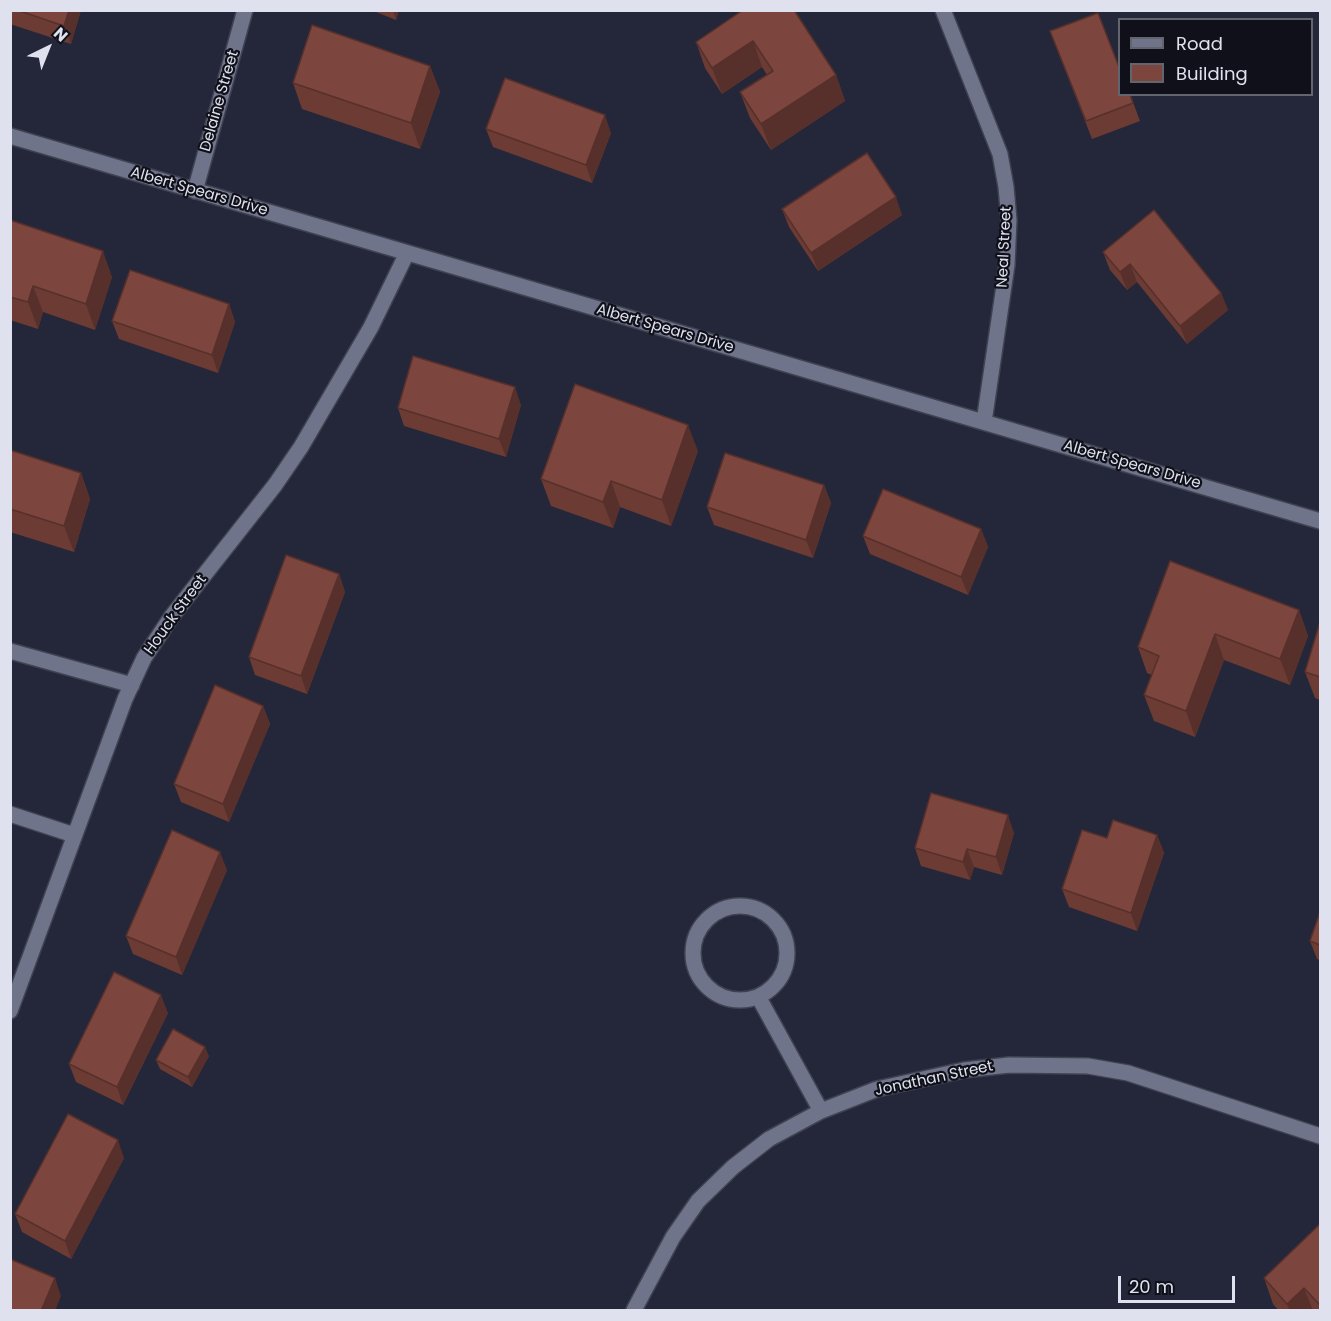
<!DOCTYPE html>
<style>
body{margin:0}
#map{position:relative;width:1331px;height:1321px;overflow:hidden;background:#242739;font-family:Poppins,sans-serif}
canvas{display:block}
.frame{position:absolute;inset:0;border:12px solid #dfe2ee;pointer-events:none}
.legend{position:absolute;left:1118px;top:18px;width:195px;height:78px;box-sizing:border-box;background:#0f1019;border:2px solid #62646e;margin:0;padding:8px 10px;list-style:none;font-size:18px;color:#dfe2ee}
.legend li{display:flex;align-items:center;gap:12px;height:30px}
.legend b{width:30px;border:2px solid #62646e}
.north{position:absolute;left:18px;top:18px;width:60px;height:60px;-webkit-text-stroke:4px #0f1019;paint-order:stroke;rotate:43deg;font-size:16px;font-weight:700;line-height:24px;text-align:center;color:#dfe2ee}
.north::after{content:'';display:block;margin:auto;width:21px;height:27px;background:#dfe2ee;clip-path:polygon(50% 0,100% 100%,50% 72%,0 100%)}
.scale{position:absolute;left:1118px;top:1276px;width:117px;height:27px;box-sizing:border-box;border:3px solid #dfe2ee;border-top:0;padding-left:8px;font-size:18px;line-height:21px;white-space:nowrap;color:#dfe2ee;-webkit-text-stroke:4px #0f1019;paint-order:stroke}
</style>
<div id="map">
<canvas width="1331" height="1321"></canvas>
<div class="frame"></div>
<ul class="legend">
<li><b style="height:8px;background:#6f748a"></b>Road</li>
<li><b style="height:16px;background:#7c453d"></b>Building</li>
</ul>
<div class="north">N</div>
<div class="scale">20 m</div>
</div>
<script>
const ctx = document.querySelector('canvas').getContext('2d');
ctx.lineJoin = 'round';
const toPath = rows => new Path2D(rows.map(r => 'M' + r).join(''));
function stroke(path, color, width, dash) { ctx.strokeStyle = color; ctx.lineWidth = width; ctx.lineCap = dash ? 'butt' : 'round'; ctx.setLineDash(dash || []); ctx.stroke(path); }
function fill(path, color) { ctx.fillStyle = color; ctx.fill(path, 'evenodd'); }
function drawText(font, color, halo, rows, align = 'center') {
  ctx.font = font + ' Poppins,sans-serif'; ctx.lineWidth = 4.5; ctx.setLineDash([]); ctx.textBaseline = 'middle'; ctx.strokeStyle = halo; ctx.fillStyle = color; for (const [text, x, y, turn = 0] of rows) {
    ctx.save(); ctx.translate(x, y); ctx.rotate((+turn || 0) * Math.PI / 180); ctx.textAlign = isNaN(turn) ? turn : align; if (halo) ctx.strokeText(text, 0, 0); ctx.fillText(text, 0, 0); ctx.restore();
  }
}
const minor = toPath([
 [943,10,1000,154,1006,187,1009,220,1007,265,984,422],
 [10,136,1320,521],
 [195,191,245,10],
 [10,651,132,685],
 [10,814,74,835],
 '693 953a47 47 0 1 1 94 0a47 47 0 1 1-94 0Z',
 [759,998,821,1111],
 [10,1011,125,699,144,658,172,616,275,485,301,447,371,327,407,253],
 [634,1310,673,1237,698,1201,733,1167,769,1139,821,1111,877,1089,964,1070,1009,1065,1088,1066,1128,1073,1320,1136]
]);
const wall = toPath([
 [10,10,81,10,71,44,10,24],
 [371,10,399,10,396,20],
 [743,10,836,75,845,101,771,150,750,118,740,92,767,75,762,67,722,94,705,68,696,42],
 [1050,31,1130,94,1140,121,1092,139],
 [430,66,440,92,420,149,302,109,293,83],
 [486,129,611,133,592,183,493,147],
 [782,209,902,215,818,271,789,227],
 [10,220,112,277,95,330,43,312,38,329,10,320],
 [1103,252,1221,293,1228,310,1187,344,1137,282,1127,290,1110,270],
 [229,304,235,322,218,373,119,339,112,321],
 [521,405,506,457,404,426,398,408],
 [10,450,81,473,90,499,74,552,10,532],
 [698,451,671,526,620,507,613,528,551,506,541,479],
 [824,485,831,503,813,558,714,525,707,507],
 [981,529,988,547,968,595,870,554,863,536],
 [339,574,345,592,307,694,255,675,249,657],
 [1299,610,1308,636,1290,685,1224,660,1195,737,1154,721,1144,695,1152,675,1147,673,1138,647],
 [1320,622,1320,700,1315,698,1305,672],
 [263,706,270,724,229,822,181,802,174,784],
 [1014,833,1002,875,974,867,970,880,921,866,915,848],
 [1157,835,1164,853,1137,931,1069,907,1062,889,1107,838],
 [227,870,182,975,133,954,126,936],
 [1320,912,1320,960,1317,959,1310,941],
 [168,1013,123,1105,76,1082,69,1064],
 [209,1056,192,1087,160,1069,156,1060],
 [124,1158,71,1259,22,1232,15,1214],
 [1320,1224,1320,1311,1279,1311,1273,1304,1264,1278]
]);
const shadedWall = toPath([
 [69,10,81,10,71,44,64,26],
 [393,10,399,10,396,20],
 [753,41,762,67,722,94,712,68],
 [430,66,440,92,420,149,411,123],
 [836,75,845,101,771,150,761,124],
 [605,115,611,133,592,183,586,165],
 [896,197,902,215,818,271,811,253],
 [103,251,112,277,95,330,86,304],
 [1130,264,1137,282,1127,290,1120,272],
 [33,286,43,312,38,329,28,302],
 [1221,293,1228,310,1187,344,1180,326],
 [229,304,235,322,218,373,212,355],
 [515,387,521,405,506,457,499,439],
 [688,425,698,451,671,526,662,500],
 [81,473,90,499,74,552,64,526],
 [611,481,620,507,613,528,603,502],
 [824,485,831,503,813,558,806,540],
 [981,529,988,547,968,595,961,577],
 [339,574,345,592,307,694,301,676],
 [1299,610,1308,636,1290,685,1280,659],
 [1215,634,1224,660,1195,737,1186,711],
 [263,706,270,724,229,822,223,804],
 [1008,815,1014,833,1002,875,996,857],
 [1157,835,1164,853,1137,931,1131,913],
 [967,849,974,867,970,880,963,862],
 [220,852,227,870,182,975,176,957],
 [161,995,168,1013,123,1105,117,1087],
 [205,1047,209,1056,192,1087,188,1077],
 [118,1140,124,1158,71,1259,65,1241],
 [55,1278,61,1296,55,1311,41,1311],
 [1304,1288,1313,1311,1290,1311,1287,1304]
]);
const building = toPath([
 [17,10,69,10,64,26,17,10],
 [743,10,794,10,836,75,761,124,740,92,773,71,753,41,712,68,696,42,743,10],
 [1098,13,1119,67,1119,94,1130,94,1133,103,1086,121,1050,31,1098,13],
 [312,25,430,66,411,123,293,83,312,25],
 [505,78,605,115,586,165,486,129,505,78],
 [867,153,896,197,811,253,782,209,867,153],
 [1154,210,1221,293,1180,326,1130,264,1120,272,1103,252,1154,210],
 [10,220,103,251,86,304,33,286,28,302,10,297,10,220],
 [130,270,229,304,212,355,112,321,130,270],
 [413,356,515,387,499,439,398,408,413,356],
 [575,384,688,425,662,500,611,481,603,502,541,479,575,384],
 [10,450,81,473,64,526,10,509,10,450],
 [725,453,824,485,806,540,707,507,725,453],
 [883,489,981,529,961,577,863,536,883,489],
 [286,555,339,574,301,676,249,657,286,555],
 [1170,561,1299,610,1280,659,1215,634,1186,711,1144,695,1159,656,1138,647,1170,561],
 [1320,622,1320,677,1305,672,1320,622],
 [215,685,263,706,223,804,174,784,215,685],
 [931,793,1008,815,996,857,967,849,963,862,915,848,931,793],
 [1113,820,1157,835,1131,913,1062,889,1082,830,1107,838,1113,820],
 [172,830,220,852,176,957,126,936,172,830],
 [1320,912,1320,945,1310,941,1320,912],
 [114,972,161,995,117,1087,69,1064,114,972],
 [173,1029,205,1047,188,1077,156,1060,173,1029],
 [68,1114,118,1140,65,1241,15,1214,68,1114],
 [1320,1224,1320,1305,1304,1288,1287,1304,1264,1278,1320,1224],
 [10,1259,55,1278,41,1311,10,1311,10,1259]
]);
const streetNames = [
 ["Delaine Street",220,101,-74],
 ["Albert Spears Drive",199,192,16],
 ["Neal Street",1005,247,-87],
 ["Albert Spears Drive",665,329,16],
 ["Albert Spears Drive",1132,465,16],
 ["Houck Street",176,615,-54],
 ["Jonathan Street",934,1079,-12]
];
stroke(minor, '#3f4251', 18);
stroke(minor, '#6f748a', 15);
fill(wall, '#6b3b34');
fill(shadedWall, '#57302b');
fill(building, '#7c453d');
stroke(building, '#57302b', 1.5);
drawText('15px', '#dfe2ee', '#0f1019', streetNames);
</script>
